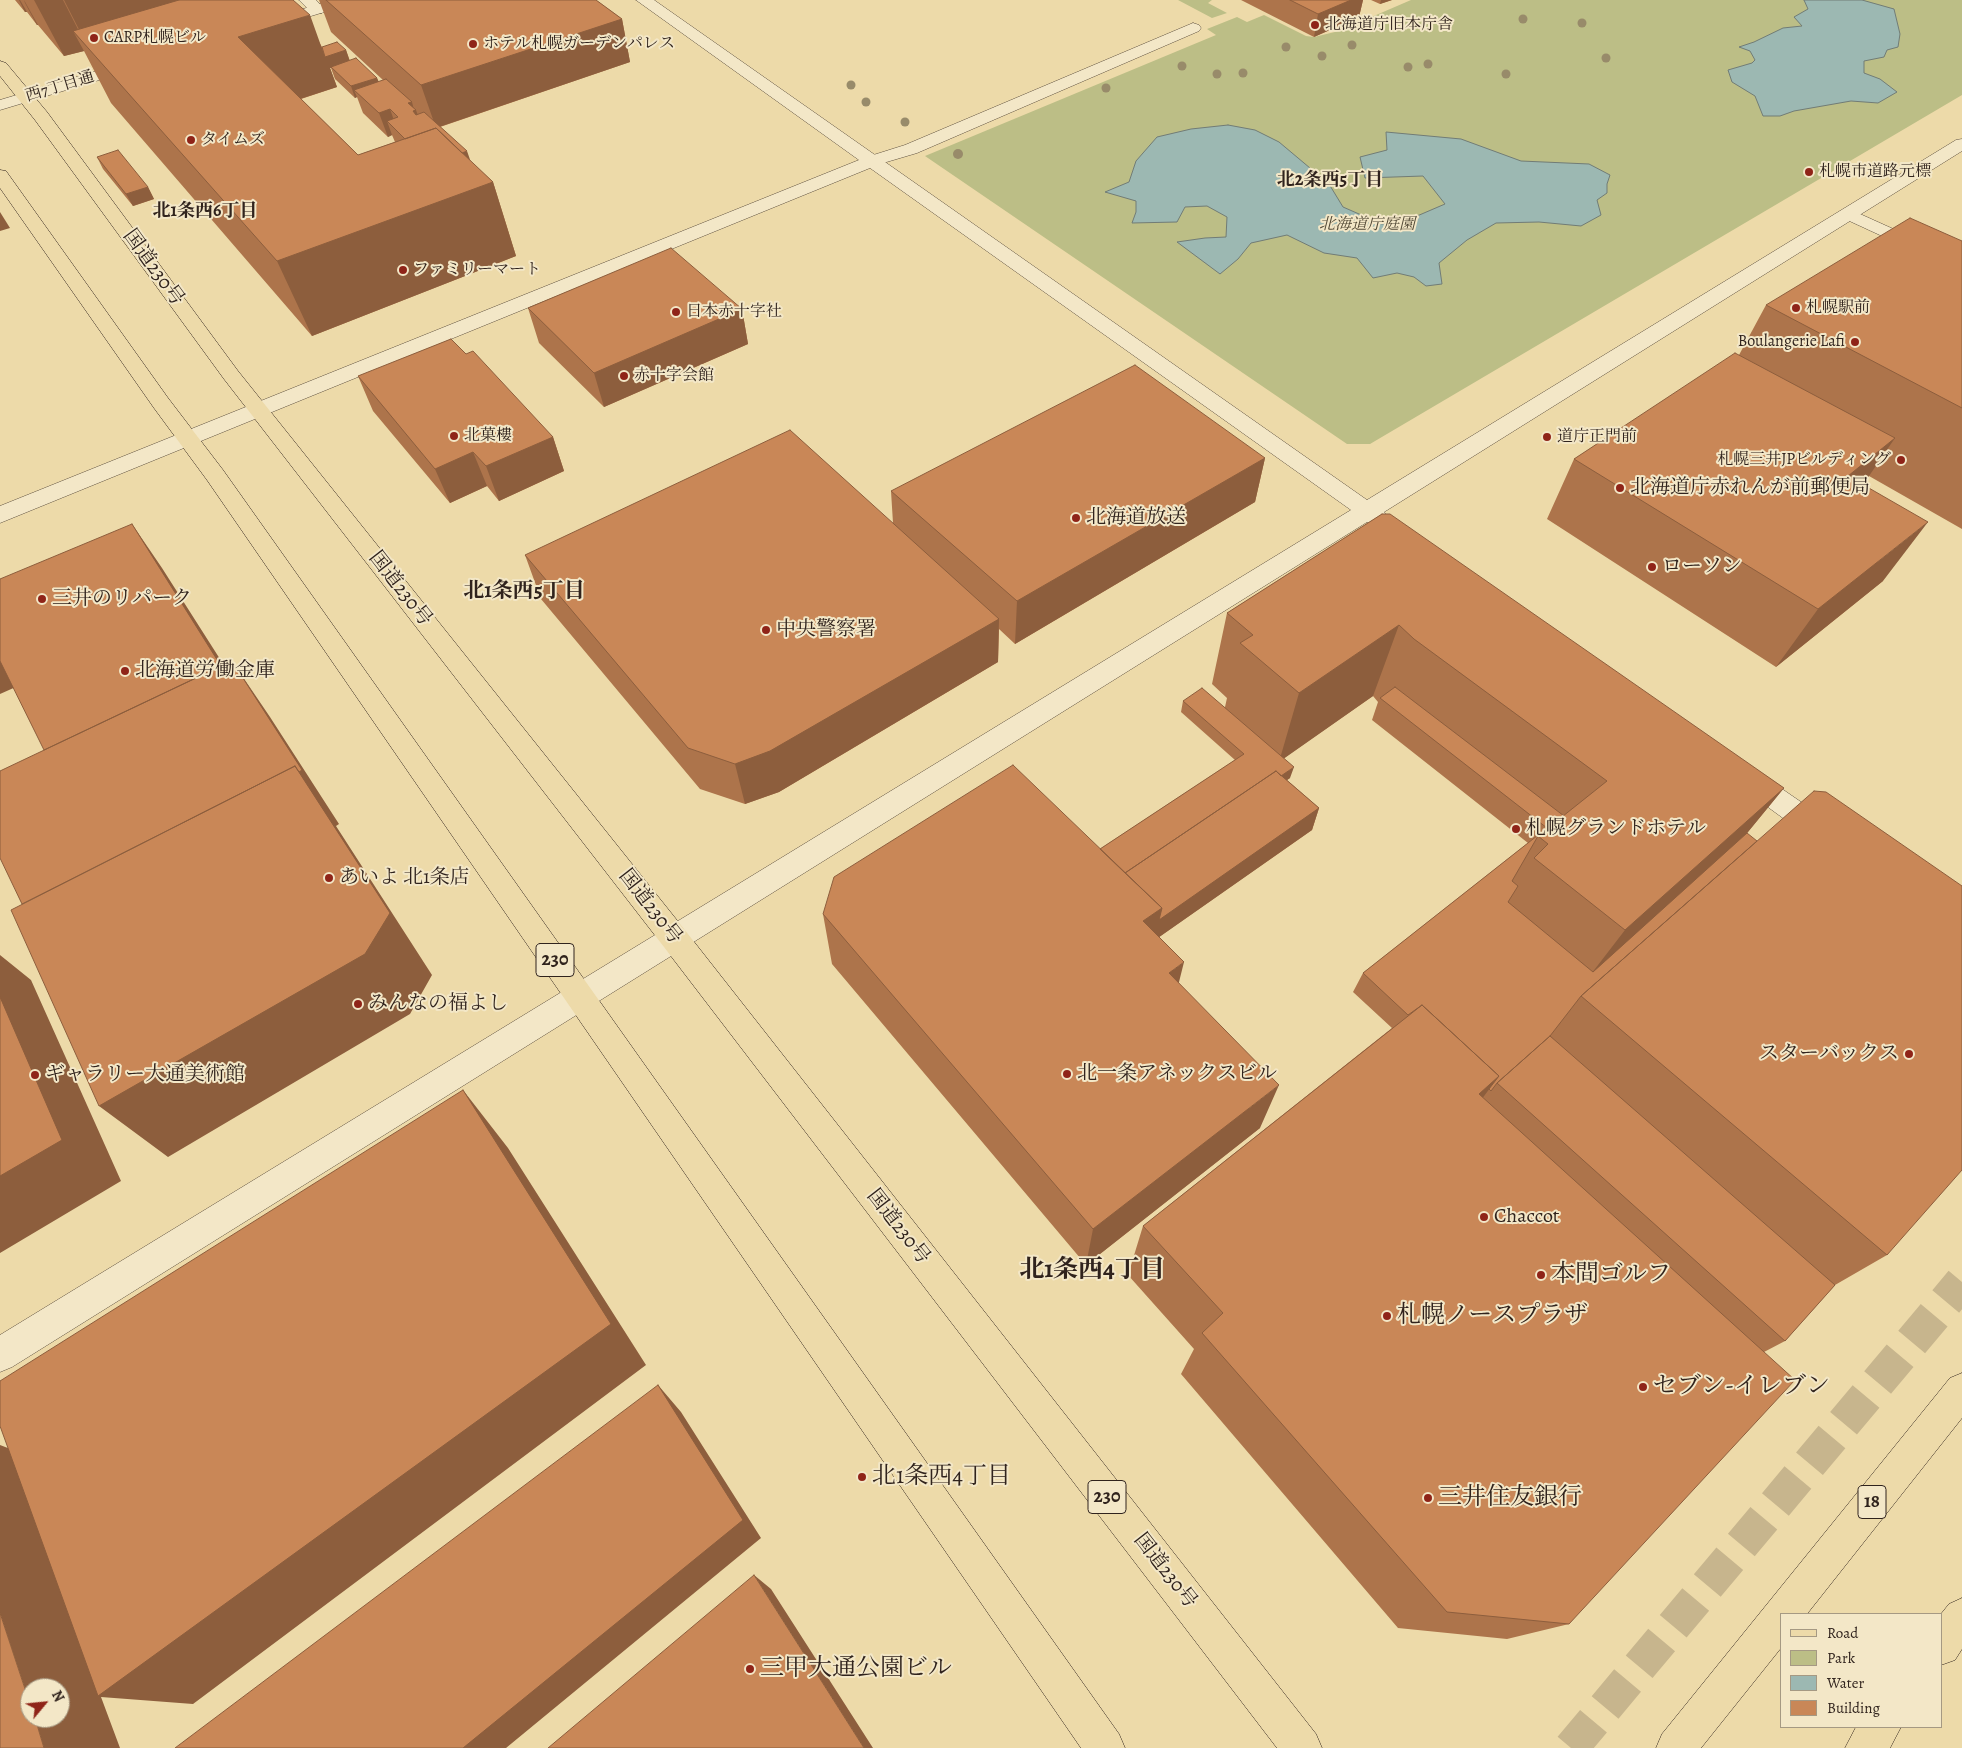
<!DOCTYPE html>
<meta charset="utf-8">
<style>
body{margin:0}
#map{position:relative;width:1962px;height:1748px;overflow:hidden;background:#eddaa9;font-family:Alegreya,serif}
canvas{display:block}
.legend{position:absolute;left:1780px;top:1613px;width:162px;height:115px;box-sizing:border-box;background:#f3e7c7;border:1px solid #a59983;margin:0;padding:6px 9px;list-style:none;font-size:15px;color:#30231d}
.legend li{display:flex;align-items:center;gap:10px;height:25px}
.legend b{width:25px;border:1px solid #a59983}
.north{position:absolute;left:20px;top:1678px;width:50px;height:50px;box-sizing:border-box;background:#f3e7c7;border:1px solid #a59983;border-radius:50%;rotate:62deg;font-size:14px;font-weight:700;line-height:20px;text-align:center;color:#30231d}
.north::after{content:'';display:block;margin:auto;width:18px;height:22px;background:#8f2418;clip-path:polygon(50% 0,100% 100%,50% 72%,0 100%)}
</style>
<div id="map">
<canvas width="1962" height="1748"></canvas>
<ul class="legend">
<li><b style="height:6px;background:#eddaa9"></b>Road</li>
<li><b style="height:14px;background:#bcbe86"></b>Park</li>
<li><b style="height:14px;background:#9cb8b2"></b>Water</li>
<li><b style="height:14px;background:#c98757"></b>Building</li>
</ul>
<div class="north">N</div>
</div>
<script>
const ctx = document.querySelector('canvas').getContext('2d');
ctx.lineJoin = 'round';
function fill(path, color) { ctx.fillStyle = color; ctx.fill(path, 'evenodd'); }
const toPath = rows => new Path2D(rows.map(r => 'M' + r).join(''));
function stroke(path, color, width, dash) { ctx.strokeStyle = color; ctx.lineWidth = width; ctx.lineCap = dash ? 'butt' : 'round'; ctx.setLineDash(dash || []); ctx.stroke(path); }
function drawText(font, color, halo, rows, align = 'center') {
  ctx.font = font + ' Alegreya,"Noto Serif JP",serif'; ctx.lineWidth = 4; ctx.setLineDash([]); ctx.textBaseline = 'middle'; ctx.strokeStyle = halo; ctx.fillStyle = color; for (const [text, x, y, turn = 0] of rows) {
    ctx.save(); ctx.translate(x, y); ctx.rotate((+turn || 0) * Math.PI / 180); ctx.textAlign = isNaN(turn) ? turn : align; if (halo) ctx.strokeText(text, 0, 0); ctx.fillText(text, 0, 0); ctx.restore();
  }
}
const green = toPath([
 [1178,0,1212,0,1208,3,1227,13,1212,18],
 [1411,0,1962,0,1962,95,1370,444,1347,444,925,156,1216,35,1207,29,1237,17,1247,22,1264,15,1306,36,1314,37,1339,31]
]);
const water = toPath([
 [1804,0,1862,0,1894,9,1900,34,1898,47,1887,50,1884,57,1864,61,1864,73,1880,79,1897,92,1878,103,1851,101,1794,111,1780,116,1763,116,1755,96,1732,82,1728,70,1752,63,1755,60,1750,51,1739,47,1754,42,1783,28,1802,26,1794,17,1808,9,1804,0],
 [1228,125,1255,130,1279,142,1329,184,1343,207,1382,224,1417,216,1445,204,1423,176,1365,178,1360,157,1387,150,1386,132,1461,139,1521,161,1589,164,1610,175,1607,184,1607,193,1597,200,1601,215,1581,226,1539,222,1496,223,1467,240,1439,263,1442,284,1426,286,1414,277,1397,273,1373,278,1357,258,1324,253,1287,235,1251,243,1238,259,1220,274,1177,242,1205,238,1226,237,1227,217,1207,206,1185,207,1177,222,1132,223,1136,212,1136,201,1105,192,1129,182,1136,161,1157,137,1191,129,1228,125]
]);
const pedestrianTunnel = toPath([
 [1571,1748,1962,1282]
]);
const service = toPath([
 [1193,23,1199,25,1201,28,1199,31,917,153,873,166,867,165,864,161,867,157,905,145,1193,23]
]);
const pedestrian = toPath([
 [1849,209,1962,260,1962,273,1843,218,1840,214,1843,210,1849,209]
]);
const minor = toPath([
 [299,0,316,0,325,10,322,13,312,13,299,0]
]);
const tertiary = toPath([
 [333,0,357,0,354,3,278,26,272,28,266,26,264,23,266,20,333,0],
 [636,0,654,0,1367,500,1956,140,1962,139,1962,151,1384,512,1391,520,1388,525,1380,528,1367,522,12,1367,0,1372,0,1335,1351,510,870,168,0,523,0,506,859,160,636,0],
 [133,60,139,62,141,65,139,68,0,110,0,100,133,60],
 [1744,766,1753,769,1833,824,1836,832,1833,840,1823,843,1813,840,1735,783,1731,776,1735,769,1744,766]
]);
const primary = toPath([
 [1962,1373,1962,1418,1807,1614,1781,1614,1781,1648,1701,1748,1656,1748,1662,1734,1950,1378,1962,1373],
 [1962,1598,1962,1649,1955,1660,1941,1665,1941,1614,1949,1604,1962,1598],
 [1856,1727,1901,1727,1890,1748,1845,1748,1856,1727]
]);
const trunk = toPath([
 [0,61,6,63,47,112,238,371,684,929,1316,1734,1322,1748,1277,1748,664,947,224,379,35,120,0,76,0,61],
 [0,170,6,171,168,398,223,470,1119,1734,1125,1748,1081,1748,207,480,154,408,0,188,0,170]
]);
const trees = [
 [1523,19,4.5],
 [1582,23,4.5],
 [1352,45,4.5],
 [1286,47,4.5],
 [1322,56,4.5],
 [1606,58,4.5],
 [1428,64,4.5],
 [1182,66,4.5],
 [1408,67,4.5],
 [1243,73,4.5],
 [1217,74,4.5],
 [1506,74,4.5],
 [851,85,4.5],
 [1106,88,4.5],
 [866,102,4.5],
 [905,122,4.5],
 [958,154,5]
];
const wall = toPath([
 [15,0,293,0,322,47,346,50,350,61,377,78,379,82,383,80,331,32,319,0,596,0,622,19,630,62,440,127,470,161,493,182,516,256,312,336,111,103,84,51,64,56,38,25,37,25,27,12,25,12],
 [330,68,331,68,335,79,355,98,357,97,363,113,388,137,392,135,395,142,358,155,301,99,337,87],
 [1241,0,1363,0,1359,17,1314,37],
 [1371,0,1392,0,1380,4],
 [97,157,148,187,154,199,133,206,103,169],
 [1962,241,1962,529,1869,476,1863,485,1883,581,1776,667,1547,519,1574,459,1739,355,1766,305],
 [528,308,742,309,748,344,604,407,539,343],
 [466,354,553,437,564,471,499,501,487,486,450,503,373,411,358,376],
 [1265,458,1255,502,1015,644,999,629,998,662,779,792,745,804,700,789,541,599,525,555,893,523,891,491],
 [1382,514,1784,788,1747,833,1887,1255,1835,1285,1785,1341,1764,1352,1569,1624,1507,1639,1398,1628,1181,1374,1194,1349,1128,1275,1143,1226,1392,1028,1353,992,1363,973,1528,843,1372,720,1378,702,1373,696,1284,758,1290,778,1287,780,1319,808,1312,830,1159,937,1179,983,1260,1128,1086,1265,832,964,823,914,1100,849,1235,760,1181,712,1183,701,1225,707,1227,698,1212,684,1227,613]
]);
const shadedWall = toPath([
 [19,0,20,0,27,12,25,12],
 [24,0,38,25,37,25,25,3],
 [34,0,63,0,87,47,73,31,84,51,64,56],
 [64,0,270,0,89,49],
 [1351,0,1363,0,1359,17,1314,37,1318,14],
 [1381,0,1392,0,1380,4],
 [310,15,325,57,346,50,350,62,330,68,337,87,269,109,238,37],
 [622,19,630,62,436,128,421,85],
 [377,78,381,89,354,90,357,97,355,98,351,86],
 [412,102,414,110,416,110,424,133,408,103],
 [390,109,398,132,387,121,392,135,388,137,379,113],
 [467,151,475,174,431,164],
 [493,182,516,256,312,336,277,261],
 [148,187,154,199,133,206,126,194],
 [0,212,10,228,0,231],
 [742,309,748,344,604,407,594,373],
 [553,437,564,471,499,501,486,466],
 [1895,438,1854,498,1848,476],
 [473,452,487,486,450,503,435,469],
 [1265,458,1255,502,1015,644,1017,601],
 [1928,522,1883,581,1776,667,1818,609],
 [132,524,162,568,255,714,85,796],
 [999,619,998,662,779,792,745,804,735,764],
 [1399,625,1373,696,1279,762,1299,693],
 [0,652,27,682,0,694],
 [232,661,270,717,339,824,336,826,432,975,410,1014,168,1157,99,1106],
 [1294,767,1290,778,1121,894,1115,888],
 [1784,788,1730,854,1578,991,1625,930],
 [1319,808,1312,830,1155,940,1143,921,1162,908],
 [0,955,31,980,121,1181,0,1253],
 [1184,962,1172,1010,1169,973],
 [1499,1076,1455,1135,1479,1094],
 [1279,1085,1260,1128,1086,1265,1093,1229],
 [463,1090,508,1148,646,1365,193,1704,101,1697,120,1748,44,1748,35,1718,60,1718,60,1688,30,1688,30,1704,0,1613,0,1445,13,1450],
 [658,1385,681,1412,761,1538,506,1748,463,1748],
 [754,1575,771,1589,873,1748,864,1748]
]);
const building = toPath([
 [179,0,293,0,310,15,238,37,358,155,436,128,493,182,277,261,73,31,179,0],
 [326,0,596,0,622,19,421,85,326,0],
 [1290,0,1351,0,1318,14,1290,0],
 [337,42,346,50,325,57,322,47,337,42],
 [356,58,377,78,351,86,331,67,356,58],
 [386,79,412,102,408,103,416,110,413,111,416,115,424,112,467,151,462,153,436,128,405,139,387,121,398,117,390,109,379,113,354,90,386,79],
 [118,150,148,187,126,194,97,157,118,150],
 [1910,218,1962,241,1962,408,1766,305,1910,218],
 [671,248,742,309,594,373,528,308,671,248],
 [451,339,466,354,473,351,553,437,486,466,473,452,435,469,358,376,451,339],
 [1735,353,1895,438,1848,476,1928,522,1818,609,1574,459,1735,353],
 [1135,365,1265,458,1017,601,891,491,1135,365],
 [790,430,999,619,770,751,735,764,688,748,525,555,790,430],
 [1382,514,1390,514,1784,788,1625,930,1534,858,1548,844,1538,836,1607,781,1414,639,1399,625,1299,693,1240,643,1253,635,1227,613,1382,514],
 [132,524,221,666,44,750,0,661,0,579,132,524],
 [232,661,302,770,299,772,295,766,22,904,0,858,0,771,232,661],
 [1395,687,1564,816,1538,836,1512,881,1518,886,1508,902,1593,972,1747,833,1757,841,1581,996,1550,1036,1497,1083,1491,1091,1489,1089,1499,1076,1422,1005,1408,1015,1363,973,1547,828,1380,698,1395,687],
 [1202,688,1294,767,1281,776,1276,771,1125,873,1100,849,1244,754,1183,701,1202,688],
 [1013,765,1162,908,1143,921,1184,962,1169,973,1279,1085,1093,1229,823,914,834,877,1013,765],
 [295,766,390,913,365,954,99,1106,11,910,295,766],
 [1276,771,1319,808,1159,920,1162,908,1125,873,1276,771],
 [1814,791,1826,792,1962,886,1962,1170,1887,1255,1581,996,1814,791],
 [0,997,62,1140,0,1176,0,997],
 [1422,1005,1499,1076,1479,1094,1795,1380,1569,1624,1447,1612,1202,1333,1223,1313,1143,1226,1422,1005],
 [1550,1036,1835,1285,1785,1341,1497,1083,1550,1036],
 [463,1090,611,1324,98,1696,0,1426,0,1381,463,1090],
 [658,1385,743,1520,463,1748,175,1748,658,1385],
 [754,1575,864,1748,548,1748,754,1575],
 [0,1613,30,1704,30,1718,35,1718,44,1748,0,1748,0,1613]
]);
const markers = [
 [1315,25,5,"#8f2418"],
 [94,38,5,"#8f2418"],
 [473,44,5,"#8f2418"],
 [191,140,5,"#8f2418"],
 [1809,172,5,"#8f2418"],
 [403,270,5,"#8f2418"],
 [1796,308,5,"#8f2418"],
 [676,312,5,"#8f2418"],
 [1855,342,5,"#8f2418"],
 [624,376,5,"#8f2418"],
 [454,436,5,"#8f2418"],
 [1547,437,5,"#8f2418"],
 [1901,460,5,"#8f2418"],
 [1620,488,5,"#8f2418"],
 [1076,518,5,"#8f2418"],
 [1652,567,5,"#8f2418"],
 [42,599,5,"#8f2418"],
 [766,630,5,"#8f2418"],
 [125,671,5,"#8f2418"],
 [1516,829,5,"#8f2418"],
 [329,878,5,"#8f2418"],
 [358,1004,5,"#8f2418"],
 [1909,1054,5,"#8f2418"],
 [1067,1074,5,"#8f2418"],
 [35,1075,5,"#8f2418"],
 [1484,1217,5,"#8f2418"],
 [1541,1275,5,"#8f2418"],
 [1387,1316,5,"#8f2418"],
 [1643,1387,5,"#8f2418"],
 [862,1477,5,"#8f2418"],
 [1428,1498,5,"#8f2418"],
 [750,1669,5,"#8f2418"]
];
const farPoinames = [
 ["北海道庁旧本庁舎",1325,25],
 ["CARP札幌ビル",104,38],
 ["ホテル札幌ガーデンパレス",483,44],
 ["タイムズ",201,140],
 ["札幌市道路元標",1819,172],
 ["ファミリーマート",413,270],
 ["札幌駅前",1806,308],
 ["日本赤十字社",686,312],
 ["Boulangerie Lafi",1845,342,"right"],
 ["赤十字会館",634,376],
 ["北菓樓",464,436],
 ["道庁正門前",1557,437],
 ["札幌三井JPビルディング",1891,460,"right"]
];
const farStreetnames = [
 ["西7丁目通",60,87,-17]
];
const farParknames = [
 ["北海道庁庭園",1367,225]
];
const farNeighbourhoodnames = [
 ["北2条西5丁目",1330,181],
 ["北1条西6丁目",205,212]
];
const shields = [
 [555,960,38],
 [1107,1497,38],
 [1872,1502,28]
];
const shieldNames = [
 ["230",555,960],
 ["230",1107,1497],
 ["18",1872,1502]
];
const streetNames = [
 ["国道230号",153,268,54],
 ["国道230号",400,589,52],
 ["国道230号",650,907,52],
 ["国道230号",898,1227,52],
 ["国道230号",1165,1571,52]
];
const poiNames = [
 ["北海道庁赤れんが前郵便局",1630,488],
 ["北海道放送",1086,518],
 ["ローソン",1662,567],
 ["三井のリパーク",52,599],
 ["中央警察署",776,630],
 ["北海道労働金庫",135,671],
 ["札幌グランドホテル",1526,829],
 ["あいよ 北1条店",339,878],
 ["みんなの福よし",368,1004],
 ["スターバックス",1899,1054,"right"],
 ["北一条アネックスビル",1077,1074],
 ["ギャラリー大通美術館",45,1075],
 ["Chaccot",1494,1217]
];
const neighbourhoodNames = [
 ["北1条西5丁目",524,592]
];
const nearPoinames = [
 ["本間ゴルフ",1551,1275],
 ["札幌ノースプラザ",1397,1316],
 ["セブン-イレブン",1653,1387],
 ["北1条西4丁目",872,1477],
 ["三井住友銀行",1438,1498],
 ["三甲大通公園ビル",760,1669]
];
const nearNeighbourhoodnames = [
 ["北1条西4丁目",1092,1271]
];
fill(green, '#bcbe86');
fill(water, '#9cb8b2');
stroke(water, '#717c76', 1);
stroke(pedestrianTunnel, '#c7b58d', 35, [35, 18]);
stroke(service, '#5f5140', 1);
stroke(pedestrian, '#5f5140', 1);
stroke(minor, '#5f5140', 1);
stroke(tertiary, '#5f5140', 1);
stroke(primary, '#30231d', 1);
stroke(trunk, '#30231d', 1);
fill(service, '#f3e7c7');
fill(pedestrian, '#f3e7c7');
fill(minor, '#f3e7c7');
fill(tertiary, '#f3e7c7');
fill(primary, '#eddaa9');
fill(trunk, '#eddaa9');
ctx.fillStyle = '#988b6a';
for (const [x, y, r] of trees) { ctx.beginPath(); ctx.arc(x, y, r, 0, 2 * Math.PI); ctx.fill(); }
fill(wall, '#ad744b');
fill(shadedWall, '#8d5e3d');
fill(building, '#c98757');
stroke(building, '#8d5e3d', 1);
for (const [x, y, r, color] of markers) { const dot = new Path2D(); dot.arc(x, y, r, 0, 2 * Math.PI); ctx.fillStyle = color; ctx.fill(dot); stroke(dot, '#f3e7c7', 2); }
drawText('16px', '#30231d', '#f3e7c7', farPoinames, 'left');
drawText('16px', '#30231d', '#f3e7c7', farStreetnames);
drawText('italic 16px', '#534a37', '#f3e7c7', farParknames);
drawText('bold 18px', '#30231d', '#f3e7c7', farNeighbourhoodnames);
for (const [x, y, w] of shields) { const box = new Path2D(); box.roundRect(x - w / 2, y - 16.5, w, 33, 4); ctx.fillStyle = '#f3e7c7'; ctx.fill(box); stroke(box, '#30231d', 1); }
drawText('bold 19px', '#30231d', null, shieldNames);
drawText('20px', '#30231d', '#f3e7c7', streetNames);
drawText('20px', '#30231d', '#f3e7c7', poiNames, 'left');
drawText('bold 21px', '#30231d', '#f3e7c7', neighbourhoodNames);
drawText('24px', '#30231d', '#f3e7c7', nearPoinames, 'left');
drawText('bold 25px', '#30231d', '#f3e7c7', nearNeighbourhoodnames);
</script>
